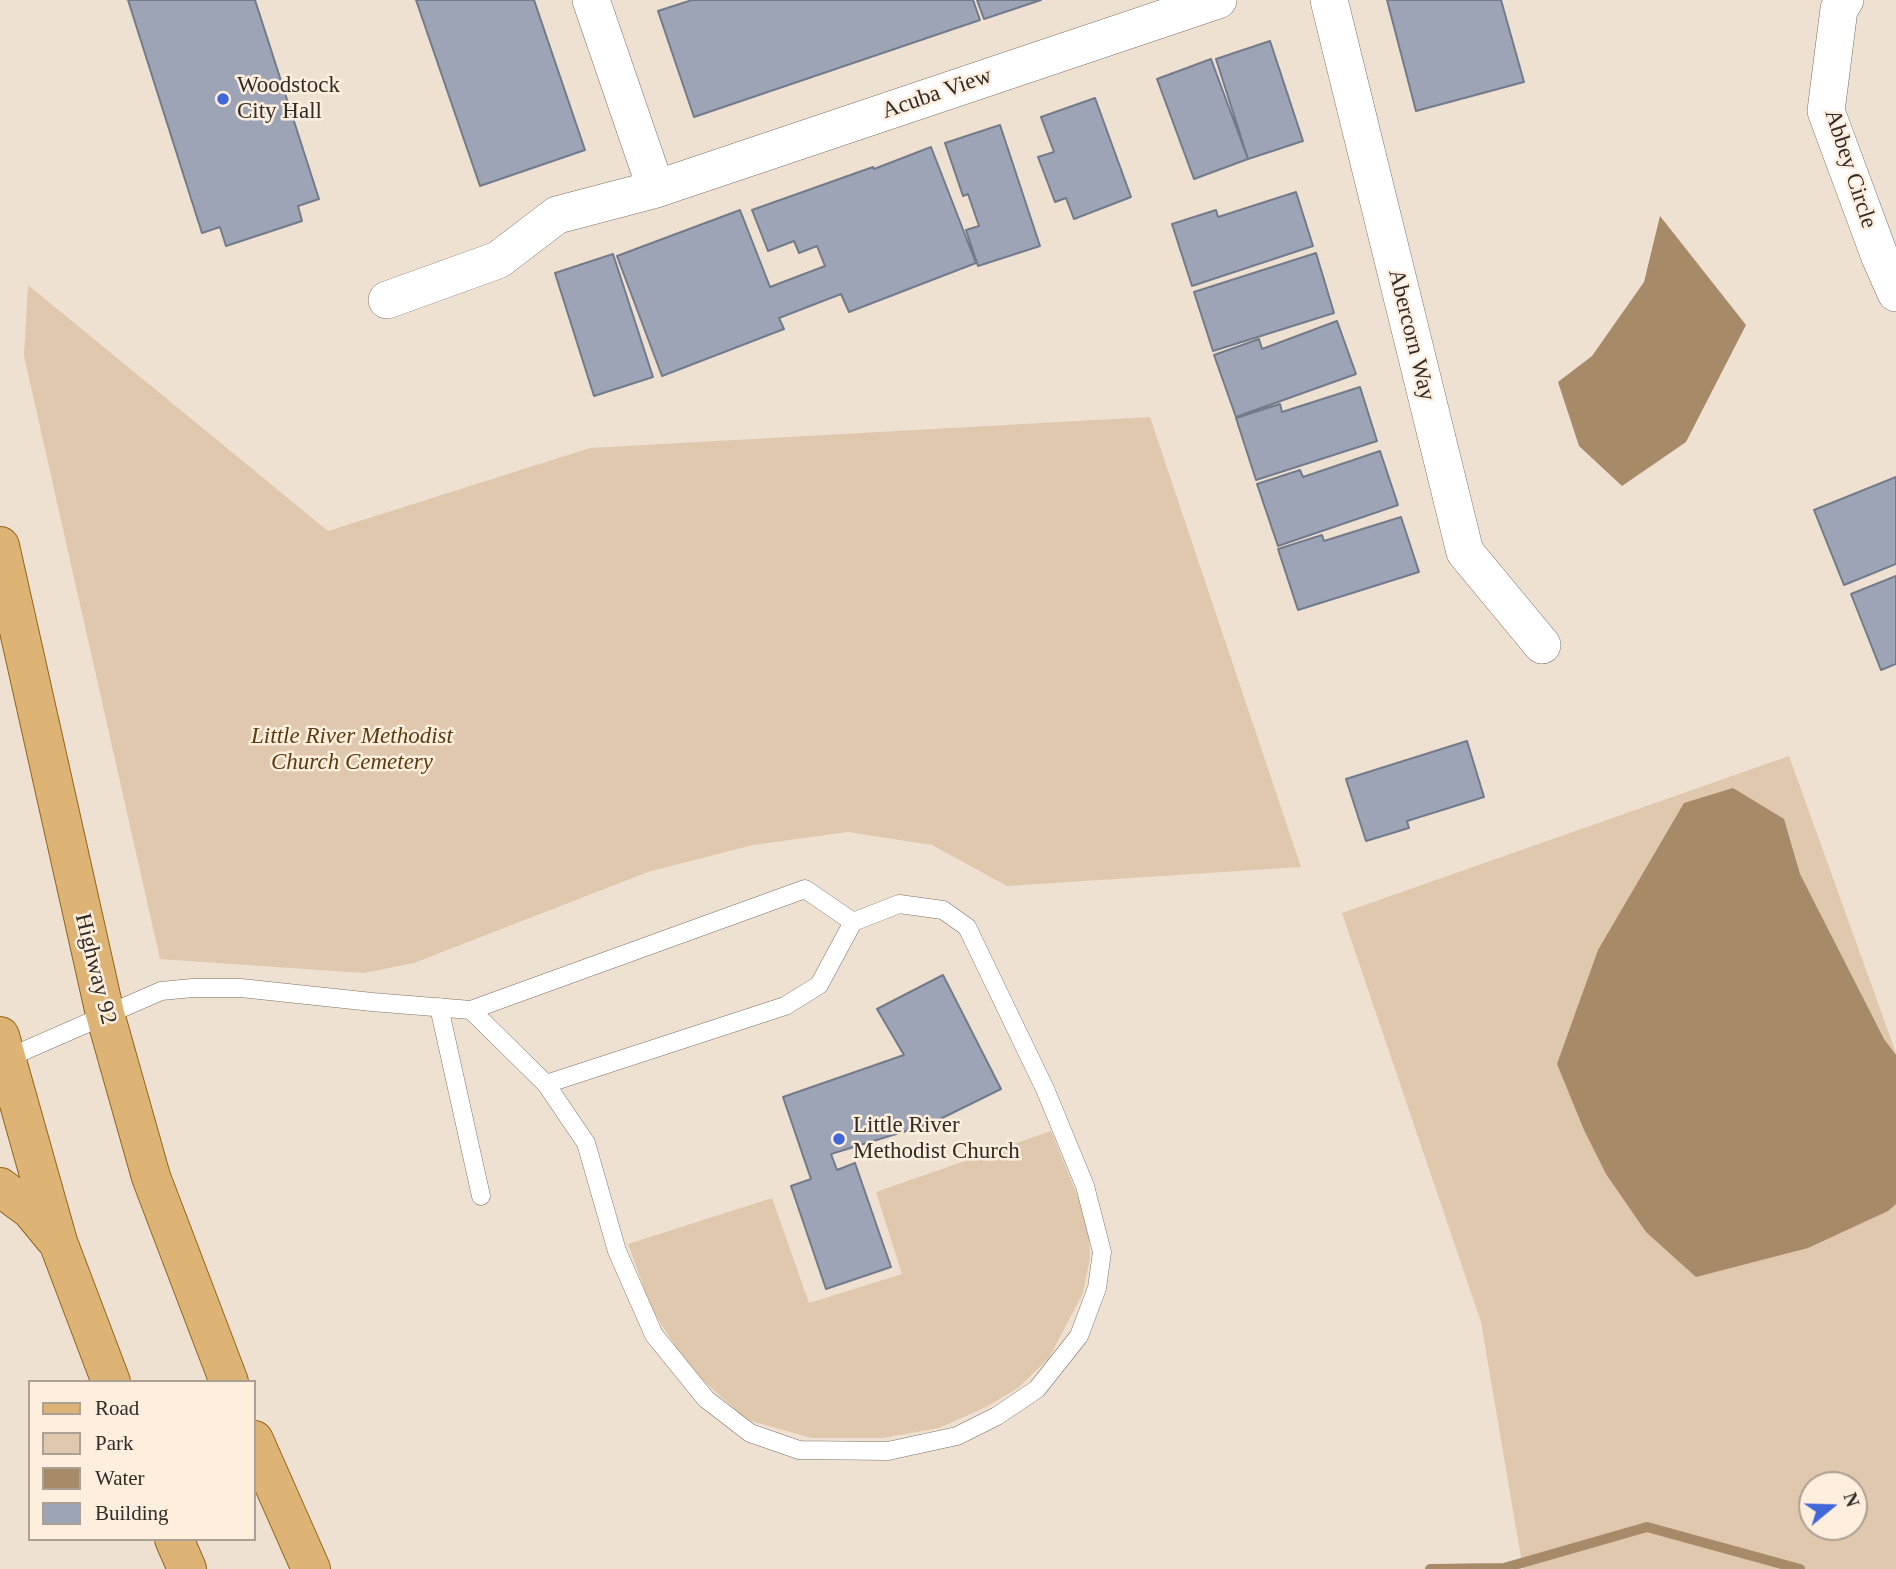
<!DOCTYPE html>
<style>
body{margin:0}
#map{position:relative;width:1896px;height:1569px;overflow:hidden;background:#efe1d1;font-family:"Times New Roman",serif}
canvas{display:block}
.legend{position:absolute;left:28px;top:1380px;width:228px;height:161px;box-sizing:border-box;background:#fdeede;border:2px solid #aca094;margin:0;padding:9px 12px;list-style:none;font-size:21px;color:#322c26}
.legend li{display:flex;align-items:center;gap:14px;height:35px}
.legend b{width:35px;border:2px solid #aca094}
.north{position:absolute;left:1798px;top:1471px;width:70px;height:70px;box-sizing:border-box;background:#fdeede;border:2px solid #aca094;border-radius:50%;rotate:71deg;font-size:19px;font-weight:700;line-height:28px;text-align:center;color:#322c26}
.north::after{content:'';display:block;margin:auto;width:24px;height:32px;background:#4167d9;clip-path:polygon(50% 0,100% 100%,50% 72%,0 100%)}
</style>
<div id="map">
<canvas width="1896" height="1569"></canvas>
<ul class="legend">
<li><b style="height:9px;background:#ddb476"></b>Road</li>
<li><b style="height:19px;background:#dfc8ad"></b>Park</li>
<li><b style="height:19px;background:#a78a67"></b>Water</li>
<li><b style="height:19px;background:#9ca4b5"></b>Building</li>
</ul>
<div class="north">N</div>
</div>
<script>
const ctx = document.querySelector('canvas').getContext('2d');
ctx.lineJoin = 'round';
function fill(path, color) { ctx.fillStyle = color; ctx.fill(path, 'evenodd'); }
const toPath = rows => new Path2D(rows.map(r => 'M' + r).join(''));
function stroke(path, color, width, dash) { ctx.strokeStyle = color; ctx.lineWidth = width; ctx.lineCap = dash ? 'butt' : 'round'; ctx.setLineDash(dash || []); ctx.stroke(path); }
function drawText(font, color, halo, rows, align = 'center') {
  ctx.font = font + ' "Times New Roman",serif'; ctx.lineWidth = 5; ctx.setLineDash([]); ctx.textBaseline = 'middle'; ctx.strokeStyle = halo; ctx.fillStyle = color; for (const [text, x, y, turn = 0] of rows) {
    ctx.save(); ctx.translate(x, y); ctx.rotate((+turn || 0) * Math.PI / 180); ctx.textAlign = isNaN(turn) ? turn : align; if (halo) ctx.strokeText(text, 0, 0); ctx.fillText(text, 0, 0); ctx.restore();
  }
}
const green = toPath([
 [28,285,328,531,590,448,1150,417,1301,867,1007,886,932,845,848,832,753,845,648,872,414,963,364,973,160,959,24,356],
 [1789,756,1896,1053,1896,1569,1523,1569,1481,1322,1342,913],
 [1812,1485,1854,1485,1854,1527,1812,1527],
 [1051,1131,1088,1222,1090,1258,1083,1293,1049,1358,1018,1388,986,1407,939,1428,883,1438,812,1438,747,1420,690,1369,652,1310,628,1244,772,1198,809,1303,902,1274,876,1192]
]);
const water = toPath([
 [1660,216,1746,325,1686,442,1622,486,1579,446,1558,382,1592,356,1644,282],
 [1733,788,1784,819,1800,874,1884,1039,1896,1055,1896,1204,1888,1211,1808,1248,1696,1277,1646,1232,1606,1174,1584,1130,1557,1064,1598,950,1684,803]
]);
const stream = toPath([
 [1430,1569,1504,1568,1647,1527,1800,1569]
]);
const building = toPath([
 [128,0,255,0,319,199,298,206,302,221,226,246,220,227,202,233,128,0],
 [416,0,534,0,585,150,480,186,416,0],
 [692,0,973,0,980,20,694,117,658,11,692,0],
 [977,0,1041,0,984,19,977,0],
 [1387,0,1501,0,1524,82,1416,111,1387,0],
 [1270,41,1303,141,1248,159,1216,59,1270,41],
 [1211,59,1248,159,1194,179,1157,79,1211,59],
 [1095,98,1131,197,1074,219,1066,198,1055,202,1038,157,1054,152,1041,117,1095,98],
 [1000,125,1040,246,978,266,966,230,979,226,968,194,963,196,945,143,1000,125],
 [931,147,976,263,849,312,841,294,779,318,784,329,662,376,617,256,740,210,770,287,825,266,817,246,799,253,794,241,768,251,752,210,873,167,874,169,931,147],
 [1296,192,1313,246,1192,286,1172,224,1216,210,1218,217,1296,192],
 [1316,253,1334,313,1213,351,1194,292,1316,253],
 [613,254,653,377,594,396,555,273,613,254],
 [1337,321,1356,374,1236,417,1214,355,1259,339,1262,349,1337,321],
 [1360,387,1377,441,1256,480,1236,418,1280,404,1282,412,1360,387],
 [1380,451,1398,505,1278,546,1257,484,1300,470,1303,477,1380,451],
 [1896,477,1896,564,1844,585,1814,510,1896,477],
 [1401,517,1419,572,1298,610,1278,549,1322,535,1324,541,1401,517],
 [1896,576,1896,664,1881,670,1851,594,1896,576],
 [1467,741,1484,797,1407,821,1409,828,1366,841,1346,779,1467,741],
 [943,975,1001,1089,932,1123,831,1154,837,1170,855,1163,891,1267,826,1289,791,1186,811,1179,783,1097,904,1055,877,1009,943,975]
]);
const service = toPath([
 [439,1007,481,1196],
 [471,1010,805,889,853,922],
 [3,1060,161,991,193,988,241,988,372,1002,471,1010,546,1084,586,1143,617,1251,654,1335,706,1399,750,1433,799,1450,888,1451,957,1436,997,1416,1037,1389,1079,1336,1097,1288,1102,1252,1085,1186,1045,1089,967,927,943,910,899,904,853,922,819,985,785,1006,546,1084]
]);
const minor = toPath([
 [591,0,656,189],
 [1329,0,1465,552,1542,645],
 [1845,0,1839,9,1826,111,1880,257,1896,293],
 [387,300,498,260,557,215,656,189,1218,0]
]);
const primary = toPath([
 [0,546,105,1014,151,1177,229,1382],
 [0,1036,58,1242,111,1382],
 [0,1187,31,1210,54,1238],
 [254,1440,311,1569],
 [174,1539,187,1569]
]);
const markers = [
 [223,99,7,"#4167d9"],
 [839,1139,7,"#4167d9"]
];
const poiNames = [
 ["Woodstock",237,86],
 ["City Hall",237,112],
 ["Little River",853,1126],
 ["Methodist Church",853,1152]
];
const streetNames = [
 ["Acuba View",937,94,-19],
 ["Abbey Circle",1850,169,72],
 ["Abercorn Way",1411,335,76],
 ["Highway 92",95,969,76]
];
const parkNames = [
 ["Little River Methodist",352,737],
 ["Church Cemetery",352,763]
];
fill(green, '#dfc8ad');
fill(water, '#a78a67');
stroke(stream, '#a78a67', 10);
fill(building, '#9ca4b5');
stroke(building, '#737b8b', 2);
stroke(service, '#7e7263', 19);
stroke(minor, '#7e7263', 38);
stroke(primary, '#92641e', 40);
stroke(service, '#fff', 18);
stroke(minor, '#fff', 37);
stroke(primary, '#ddb476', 38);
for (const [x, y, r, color] of markers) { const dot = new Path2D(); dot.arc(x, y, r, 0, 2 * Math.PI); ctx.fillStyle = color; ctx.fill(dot); stroke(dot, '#fdeede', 2.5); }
drawText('23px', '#322c26', '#fdeede', poiNames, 'left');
drawText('23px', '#322c26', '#fdeede', streetNames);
drawText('italic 23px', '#5b3b10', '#fdeede', parkNames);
</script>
